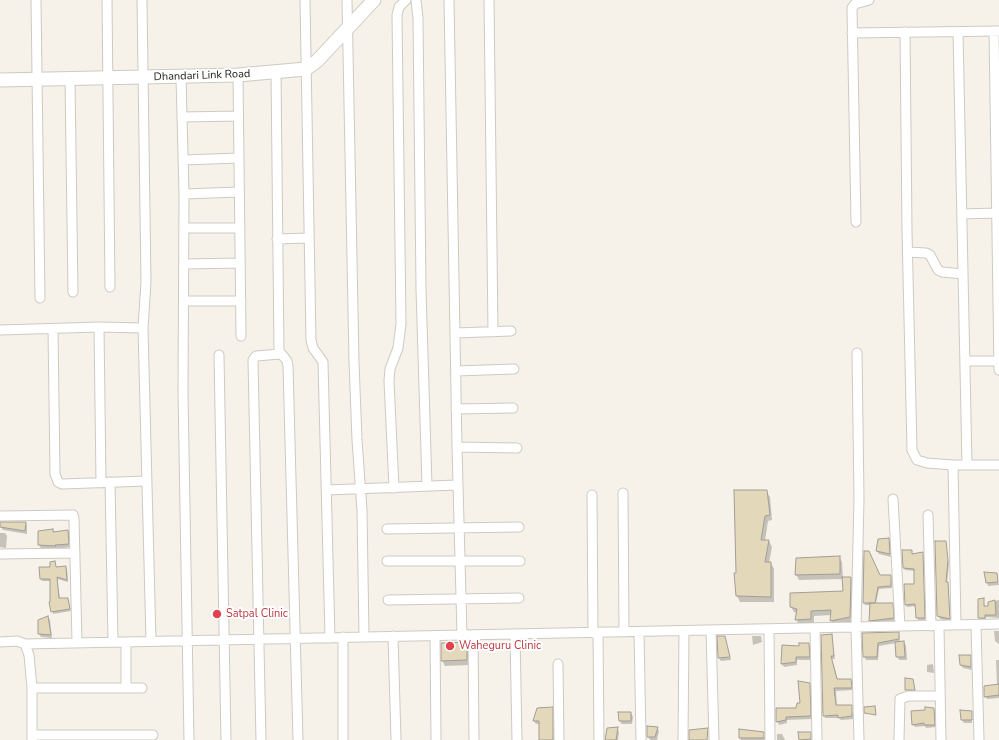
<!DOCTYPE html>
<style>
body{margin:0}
canvas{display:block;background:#f6f2e9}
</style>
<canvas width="999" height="740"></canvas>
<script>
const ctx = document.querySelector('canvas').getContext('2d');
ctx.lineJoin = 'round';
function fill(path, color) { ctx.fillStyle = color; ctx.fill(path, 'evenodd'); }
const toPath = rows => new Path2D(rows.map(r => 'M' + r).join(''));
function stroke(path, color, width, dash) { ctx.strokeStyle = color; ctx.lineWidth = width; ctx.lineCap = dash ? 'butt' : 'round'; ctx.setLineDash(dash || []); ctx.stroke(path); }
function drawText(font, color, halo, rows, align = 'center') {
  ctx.font = font + ' "Nunito Sans",sans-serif'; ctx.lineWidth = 4; ctx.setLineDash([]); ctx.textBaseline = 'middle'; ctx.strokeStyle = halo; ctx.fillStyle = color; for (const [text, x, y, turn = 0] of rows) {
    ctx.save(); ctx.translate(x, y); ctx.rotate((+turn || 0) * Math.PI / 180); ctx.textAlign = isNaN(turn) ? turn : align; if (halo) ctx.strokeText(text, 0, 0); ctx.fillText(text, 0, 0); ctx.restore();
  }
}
const shadow = toPath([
 [766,491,770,497,772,520,768,521,765,541,769,541,772,547,769,563,771,563,774,569,774,602,740,602,737,596,738,574],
 [26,523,27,526,27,534,3,530,1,527],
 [52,530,54,533,68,531,70,535,70,547,57,549,41,548,39,545,39,532],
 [0,533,5,533,7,536,6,548,0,547],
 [889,539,890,542,891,557,879,554,877,551],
 [945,542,949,564,947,583,951,622,940,619,938,615],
 [911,551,912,555,922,553,924,555,925,620,918,620,916,606,907,607,906,605,915,585,915,571,905,570,904,568],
 [839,557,842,562,843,578,851,578,854,583,853,622,834,626,831,620,832,615,814,616,814,624,799,625,796,619,797,613,794,612,791,607,844,592,844,579,799,580,796,574],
 [54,562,56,568,66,567,67,569,68,582,57,579,60,599,68,599,71,611,53,614,51,581,42,581,41,579],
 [996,574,999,585,988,586,987,582],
 [880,576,891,576,892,588,879,589,876,603,873,598,875,604,892,604,894,621,871,623,870,620,871,605,865,605,864,602],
 [979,600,983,600,985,607,989,607,989,603,999,600,999,618,986,617,986,621,981,621,979,618],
 [48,617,50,620,52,638,41,637,39,634,39,620],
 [994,631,999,631,999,644,995,641],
 [899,633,900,643,904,642,906,646,907,660,899,660,897,656,896,643,879,646,878,660,866,660,864,656,863,634],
 [831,635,835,659,832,659,838,680,851,680,853,683,853,690,836,691,837,706,851,706,854,719,841,720,839,718,825,718,824,715],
 [752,636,761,636,762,642,753,645],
 [725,637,731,660,721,661,719,658],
 [466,643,470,648,470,665,445,666,442,660],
 [809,644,811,647,811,660,797,660,797,665,784,667,782,664,783,646,800,647],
 [970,656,972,670,963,668,961,665],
 [996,660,999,660,999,698,987,699,985,696,997,685],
 [933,664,934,673,927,672,927,665],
 [913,680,916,693,908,693,906,689],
 [809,684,811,687,812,719,787,720,787,723,779,725,777,721,797,709,801,704],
 [552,708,554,711,554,740,540,740,540,724,536,724,534,721,538,709],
 [934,709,936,727,926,728,925,726,915,727,913,724],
 [972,712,972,723,964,723,962,720],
 [619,713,631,713,633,717,632,724,621,724],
 [617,728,619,732,618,740,606,740],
 [657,728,659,731,657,740,650,740,648,736],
 [763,733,765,740,741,740,740,738],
 [799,733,810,733,812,740,800,740],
 [777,734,782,734,785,740,777,740]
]);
const building = toPath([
 [734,490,767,490,770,515,765,516,761,540,769,540,765,562,771,562,771,597,736,596,734,573,736,573,734,490],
 [0,522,26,522,25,531,0,527,0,522],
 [53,529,53,532,68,530,69,544,55,545,56,546,38,545,38,531,53,529],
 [889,538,890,554,876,551,878,539,889,538],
 [935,541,946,541,948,560,946,582,948,582,950,619,937,616,935,541],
 [902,550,912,550,912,554,923,552,925,618,916,618,915,604,905,605,904,584,914,584,914,569,903,568,902,550],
 [864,551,869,551,880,575,891,575,891,586,878,587,875,603,863,603,864,551],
 [840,556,840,574,795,575,796,558,840,556],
 [55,561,56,567,66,566,67,580,57,577,59,598,68,598,70,609,51,612,49,602,50,602,50,579,40,579,39,567,50,567,50,562,55,561],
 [984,572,997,573,998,582,986,583,984,572],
 [842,577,851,577,850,617,830,621,831,610,811,611,811,619,795,620,797,609,790,607,790,593,843,591,842,577],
 [984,598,984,606,988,606,988,602,995,600,996,615,985,615,985,618,978,618,978,599,984,598],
 [870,603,893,603,894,618,869,621,870,603],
 [48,616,51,635,38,634,38,620,48,616],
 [899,632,899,639,878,643,877,657,863,657,862,633,899,632],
 [832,634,834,656,831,656,837,679,851,679,852,688,834,688,836,705,852,705,852,716,838,718,838,715,823,716,821,635,832,634],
 [717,636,725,636,730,657,718,658,717,636],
 [904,641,905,657,896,657,895,642,904,641],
 [467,642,467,660,441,661,441,643,467,642],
 [799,643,809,643,810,657,796,657,796,662,781,664,782,645,799,646,799,643],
 [959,655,971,655,971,667,960,665,959,655],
 [905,678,913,679,915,690,905,690,905,678],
 [798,681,810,683,811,716,786,717,786,720,776,722,776,708,796,708,797,703,800,703,798,681],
 [999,684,999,695,984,697,984,686,999,684],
 [875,706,876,715,864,713,864,707,875,706],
 [553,707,553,740,539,740,539,721,533,721,537,708,553,707],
 [925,707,934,708,935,725,924,725,924,723,912,725,911,711,925,710,925,707],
 [960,710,972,711,972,720,961,720,960,710],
 [618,712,631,712,631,721,619,721,618,712],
 [647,726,658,727,655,737,647,737,647,726],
 [618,727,616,740,605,740,607,728,618,727],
 [708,728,707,740,689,740,689,730,708,728],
 [739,729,764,732,764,738,739,738,739,729],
 [798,732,811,732,811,739,799,740,798,732]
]);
const street = toPath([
 [36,0,40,298],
 [107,0,110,287],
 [142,0,146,282,143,328,151,641],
 [305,0,311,340,313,348,323,362,330,638],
 [347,0,354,362,357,440,362,510,364,636],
 [416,0,418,18,421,289,427,486],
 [449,0,457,447,462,635],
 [489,0,493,332],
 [994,31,999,370],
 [905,32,907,231,912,450,917,460,927,463,953,465,999,465],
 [958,32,967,465],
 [852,33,999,31],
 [276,73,279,351,287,361,288,366,298,740],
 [238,75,241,336],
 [181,77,184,194,183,392,189,740],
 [70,79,73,292],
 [182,117,238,116],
 [183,160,239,158],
 [184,194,239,192],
 [962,214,996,213],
 [856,222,852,8,855,4,869,0],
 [184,228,240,228],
 [277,239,309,238],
 [908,252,926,253,930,255,938,270,942,272,963,274],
 [185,264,240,263],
 [185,301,241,301],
 [99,327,101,483],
 [53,329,55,474,58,482,62,484,147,481],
 [0,330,99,327,143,328],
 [455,333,511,331],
 [857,353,859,499,856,627,859,740],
 [219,355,226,740],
 [965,361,999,361],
 [456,371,514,369],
 [456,409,513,408],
 [457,447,517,448],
 [953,465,956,625],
 [110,482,113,642],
 [394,488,389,381,390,369,398,348,401,324,397,15,399,7,406,0],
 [327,490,457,485],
 [623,493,624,632],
 [592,495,593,633],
 [893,499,900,626],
 [928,515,931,626],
 [0,516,73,515,74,518,77,642],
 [387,529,519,527],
 [0,554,75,553],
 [387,561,520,561],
 [388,600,519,598],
 [976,625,979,740],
 [939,626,941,740],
 [769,629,770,740],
 [815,629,817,740],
 [711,631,714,740],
 [639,632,641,740],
 [598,633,599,740],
 [473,635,474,740],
 [515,635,517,740],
 [393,636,396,740],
 [435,636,436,740],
 [0,642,17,641,25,644,999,624],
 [25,644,29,655,32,688,32,740],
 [558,664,559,740],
 [32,688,142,688],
 [126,688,126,642],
 [32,735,153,735],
 [261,740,253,360,256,356,280,354],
 [343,740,343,637],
 [683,740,684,631],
 [899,740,900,699,908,696,940,696]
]);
const secondary = toPath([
 [0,80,238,75,306,69,317,61,374,0]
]);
const markers = [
 [217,614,5,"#e0444e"],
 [450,646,5,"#e0444e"]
];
const streetNames = [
 ["Dhandari Link Road",202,76,-2]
];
const healthNames = [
 ["Satpal Clinic",226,614],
 ["Waheguru Clinic",459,646]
];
fill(shadow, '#0003');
fill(building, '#e4d8ba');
stroke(building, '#a29e96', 1);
stroke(street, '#cecac1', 11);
stroke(secondary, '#cecac1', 15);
stroke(street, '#fff', 9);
stroke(secondary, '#fff', 13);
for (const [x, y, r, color] of markers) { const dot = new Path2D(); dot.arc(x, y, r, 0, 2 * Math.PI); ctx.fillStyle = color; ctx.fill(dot); stroke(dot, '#fff', 1.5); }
drawText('11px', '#1c1b17', '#fff', streetNames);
drawText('11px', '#be3a42', '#fff', healthNames, 'left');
</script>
